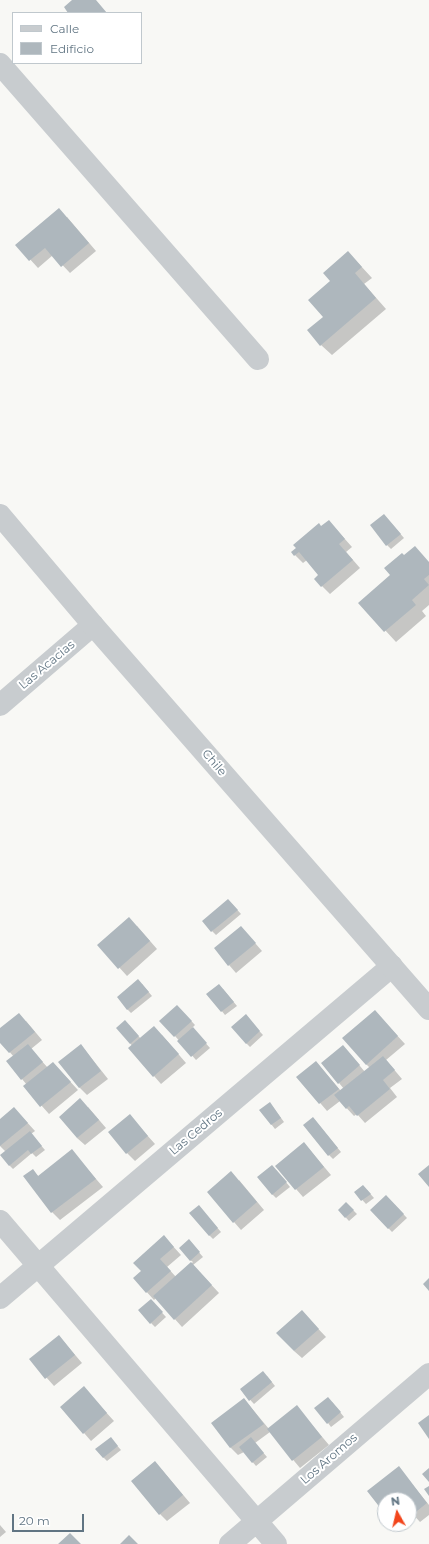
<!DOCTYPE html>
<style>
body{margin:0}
#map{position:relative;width:429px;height:1544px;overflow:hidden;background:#f8f8f5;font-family:Montserrat,sans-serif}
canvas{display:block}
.legend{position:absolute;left:12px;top:12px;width:130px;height:52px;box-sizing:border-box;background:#fff;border:1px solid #c0c8cd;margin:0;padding:5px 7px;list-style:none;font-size:12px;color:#617583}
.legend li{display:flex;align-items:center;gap:8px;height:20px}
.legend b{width:20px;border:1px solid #c0c8cd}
.north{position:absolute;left:377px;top:1492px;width:40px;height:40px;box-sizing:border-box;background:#fff;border:1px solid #c0c8cd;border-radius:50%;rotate:352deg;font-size:11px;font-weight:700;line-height:16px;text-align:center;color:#617583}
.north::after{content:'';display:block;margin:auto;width:14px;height:18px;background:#f2451b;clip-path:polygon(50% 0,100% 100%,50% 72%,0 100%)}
.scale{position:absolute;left:12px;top:1514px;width:72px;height:18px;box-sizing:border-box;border:2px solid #617583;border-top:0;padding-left:5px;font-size:12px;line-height:14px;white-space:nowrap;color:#617583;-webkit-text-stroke:3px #fff;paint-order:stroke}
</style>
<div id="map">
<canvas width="429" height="1544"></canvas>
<ul class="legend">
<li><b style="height:5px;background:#c8cccf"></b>Calle</li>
<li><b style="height:11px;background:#aeb7bd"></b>Edificio</li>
</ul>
<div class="north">N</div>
<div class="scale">20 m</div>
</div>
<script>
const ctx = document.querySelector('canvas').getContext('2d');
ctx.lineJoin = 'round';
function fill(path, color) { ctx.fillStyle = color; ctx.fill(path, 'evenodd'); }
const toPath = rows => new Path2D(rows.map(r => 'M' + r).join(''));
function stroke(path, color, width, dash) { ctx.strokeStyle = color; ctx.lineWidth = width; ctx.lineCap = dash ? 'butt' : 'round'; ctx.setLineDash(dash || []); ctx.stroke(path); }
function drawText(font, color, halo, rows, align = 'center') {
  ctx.font = font + ' Montserrat,sans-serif'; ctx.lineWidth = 4; ctx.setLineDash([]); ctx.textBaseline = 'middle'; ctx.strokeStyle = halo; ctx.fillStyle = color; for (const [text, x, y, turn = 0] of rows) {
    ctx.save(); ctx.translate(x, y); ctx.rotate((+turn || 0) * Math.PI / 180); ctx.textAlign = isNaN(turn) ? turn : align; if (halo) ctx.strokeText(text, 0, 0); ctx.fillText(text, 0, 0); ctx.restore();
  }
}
const shadow = toPath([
 [67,217,96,251,70,273,53,255,38,268,17,245],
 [348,252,372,278,364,284,386,309,332,355,321,345,324,317,332,281],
 [384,515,404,538,391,549,387,545],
 [321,527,336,529,352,547,346,552,360,568,330,594,315,579,320,575,307,560,303,563,292,552],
 [429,562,429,605,422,611,426,616,396,642,360,603],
 [232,904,241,914,216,935,212,931],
 [137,926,157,949,127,976,99,945],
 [241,927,262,951,236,973,229,965],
 [142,984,152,996,131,1013,127,1009],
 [223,989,237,1006,225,1015,208,994],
 [181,1010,195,1025,192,1028,210,1048,196,1060,175,1036],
 [382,1019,405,1044,386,1060,402,1079,390,1088,397,1097,365,1123,357,1114,354,1116,340,1101,327,1111,298,1077,316,1062,341,1091,344,1089,339,1083,350,1054,365,1072,370,1068,366,1064],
 [249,1020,263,1035,250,1047,246,1043],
 [26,1021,42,1040,31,1049,48,1068,53,1063,78,1090,49,1114,25,1087,27,1085,22,1079,14,1057,0,1041,0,1029],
 [129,1025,141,1039,162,1035,186,1063,161,1084,154,1076,130,1043],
 [81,1045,108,1079,87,1095,79,1087],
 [88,1107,106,1128,85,1145,77,1138],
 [273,1107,284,1122,275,1129,260,1110],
 [14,1108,35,1131,31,1134,45,1150,36,1157,32,1153,13,1169,9,1165,6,1152,0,1146,0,1120],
 [130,1116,155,1144,135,1161,127,1153],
 [313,1118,341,1152,333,1159,329,1155],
 [304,1143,331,1175,303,1197,276,1166],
 [72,1151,103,1187,60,1220,52,1212,25,1177,33,1170,39,1177],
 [276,1170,290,1187,276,1198,272,1194],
 [239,1180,264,1210,241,1230,234,1222],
 [367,1190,374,1198,366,1204,355,1192],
 [386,1196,407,1218,392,1232,371,1210],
 [346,1203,357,1214,349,1221,339,1210],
 [202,1210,221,1232,213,1239,209,1235],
 [171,1244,181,1255,167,1267,176,1277,193,1262,190,1260,192,1244,203,1257,193,1265,219,1293,182,1327,156,1298,154,1300,134,1278],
 [154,1304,166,1317,155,1327,151,1323],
 [309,1319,326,1337,302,1358,294,1351],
 [59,1336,82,1363,54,1386,30,1359],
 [267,1376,275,1386,254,1404,241,1390],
 [84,1388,114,1421,91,1441,84,1433],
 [244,1399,269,1429,297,1407,329,1445,300,1468,270,1432,255,1443,267,1457,256,1466,244,1452,238,1455,231,1448,213,1423],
 [332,1402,344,1417,331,1427,328,1423],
 [114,1442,121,1450,107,1461,103,1457],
 [399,1468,429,1505,429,1515,420,1522,410,1511,409,1511,409,1500,385,1500,385,1512,368,1491],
 [162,1470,190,1503,167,1521,160,1514],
 [0,1525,6,1532,0,1537]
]);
const building = toPath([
 [72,0,96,0,107,13,68,13,64,7],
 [59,208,89,243,61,267,45,248,29,261,15,245],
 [348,251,362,267,355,273,376,298,320,346,307,330,323,317,308,300,330,281,323,273],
 [384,514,401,534,386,546,370,525],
 [329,520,345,539,339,544,353,560,321,587,314,579,318,575,299,552,294,556,291,552,296,548,293,545,319,523,321,526],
 [415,546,429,562,429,575,424,579,429,585,412,600,416,605,384,632,358,603,390,575,384,568,402,553,404,555],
 [228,899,238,910,211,932,202,921],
 [129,917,150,941,118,969,97,945],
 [241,926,256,943,228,966,214,948],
 [138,979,149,992,127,1010,117,997],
 [219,984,234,1002,221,1012,206,994],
 [177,1005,192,1021,174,1037,159,1021],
 [375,1010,398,1036,366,1065,342,1038],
 [19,1013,35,1032,9,1053,0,1043,0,1028],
 [246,1014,260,1031,246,1044,231,1027],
 [125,1020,139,1036,130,1044,116,1028],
 [154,1026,179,1054,153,1077,128,1048],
 [193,1027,207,1043,191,1057,177,1041],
 [28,1044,43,1062,21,1080,6,1061],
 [81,1044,101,1071,79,1088,58,1062],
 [343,1045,360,1065,338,1084,321,1063],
 [383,1056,395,1070,383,1080,390,1089,357,1116,349,1106,346,1109,334,1095],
 [316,1061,339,1089,319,1104,296,1077],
 [53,1062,71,1082,40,1107,23,1086],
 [80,1098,99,1120,77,1138,59,1117],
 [270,1102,281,1118,271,1125,259,1110],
 [14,1107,28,1123,0,1146,0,1119],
 [130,1114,148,1136,126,1154,108,1132],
 [313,1117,338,1148,328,1156,303,1125],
 [30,1131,42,1146,31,1154,28,1150,9,1166,0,1155],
 [304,1142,324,1167,295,1190,275,1166],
 [72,1149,96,1179,51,1213,23,1176,33,1169,38,1176],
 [272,1165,287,1182,272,1195,257,1177],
 [429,1165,429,1187,418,1174],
 [231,1171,257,1202,233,1223,207,1192],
 [363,1185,371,1194,361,1201,354,1192],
 [386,1195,404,1214,388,1229,370,1210],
 [346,1202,354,1210,345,1218,338,1210],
 [199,1205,218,1228,209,1236,189,1213],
 [164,1235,174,1247,160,1259,171,1271,146,1293,133,1278,141,1271,133,1263],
 [189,1239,200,1252,190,1261,179,1248],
 [191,1262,212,1285,174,1320,153,1296],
 [429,1278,429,1291,423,1284],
 [151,1299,163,1312,150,1324,138,1310],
 [302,1310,319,1329,294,1351,276,1333],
 [59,1335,75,1355,45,1379,29,1359],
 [263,1371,272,1382,249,1401,240,1389],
 [84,1386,107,1413,83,1434,60,1407],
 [328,1397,341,1412,327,1424,314,1408],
 [244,1398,264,1424,230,1448,211,1423],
 [297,1405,322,1437,292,1461,267,1429],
 [429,1415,429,1439,418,1423],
 [111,1437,118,1446,103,1458,95,1449],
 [251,1437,264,1453,252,1463,239,1447],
 [155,1461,183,1495,159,1515,131,1481],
 [399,1466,427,1503,412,1515,409,1511,409,1500,385,1500,385,1514,367,1491],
 [429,1468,429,1482,422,1474],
 [429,1486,429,1496,424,1489],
 [70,1533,81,1544,58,1544],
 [129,1535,138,1544,120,1544]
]);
const minor = toPath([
 [0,64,258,359],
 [0,705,93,625],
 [0,1221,276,1544],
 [0,1298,392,966],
 [230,1544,429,1374]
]);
const tertiary = toPath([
 [0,515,93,625,429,1009]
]);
const streetNames = [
 ["Las Acacias",47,665,-40],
 ["Chile",214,763,49],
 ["Las Cedros",196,1132,-40],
 ["Los Aromos",329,1459,-41]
];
fill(shadow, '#0003');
fill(building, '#aeb7bd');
stroke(minor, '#c8cccf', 22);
stroke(tertiary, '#c8cccf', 22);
drawText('12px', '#617583', '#fff', streetNames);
</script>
